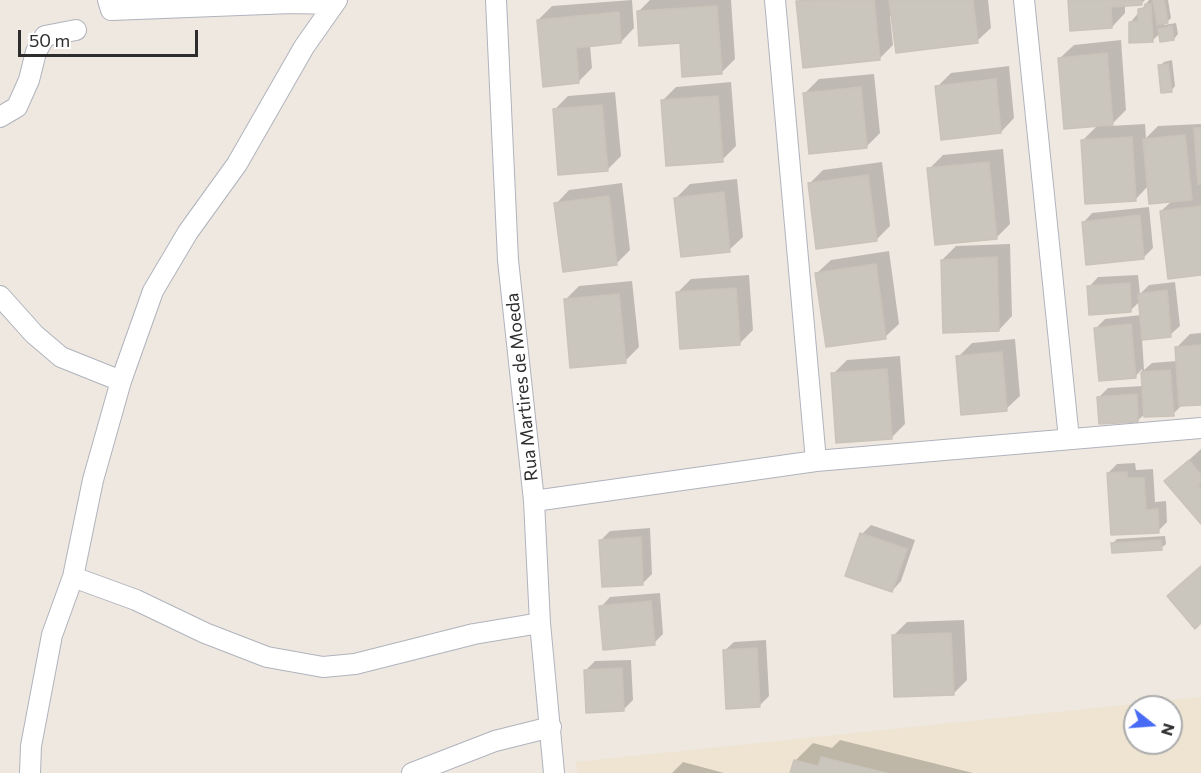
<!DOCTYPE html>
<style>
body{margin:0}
#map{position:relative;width:1201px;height:773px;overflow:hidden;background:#eee8e0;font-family:Commissioner,sans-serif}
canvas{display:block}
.north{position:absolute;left:1123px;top:695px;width:60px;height:60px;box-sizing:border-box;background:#fff;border:2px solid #ababab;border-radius:50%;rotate:107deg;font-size:16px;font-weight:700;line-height:24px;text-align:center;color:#2d2d2d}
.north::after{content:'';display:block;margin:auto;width:21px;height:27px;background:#476bf4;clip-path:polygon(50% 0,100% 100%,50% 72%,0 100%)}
.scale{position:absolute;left:18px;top:30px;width:180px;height:27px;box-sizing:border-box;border:3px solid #2d2d2d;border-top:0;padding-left:8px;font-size:18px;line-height:21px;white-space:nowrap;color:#2d2d2d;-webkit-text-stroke:4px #fff;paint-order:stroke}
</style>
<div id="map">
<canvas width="1201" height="773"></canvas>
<div class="north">N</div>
<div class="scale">50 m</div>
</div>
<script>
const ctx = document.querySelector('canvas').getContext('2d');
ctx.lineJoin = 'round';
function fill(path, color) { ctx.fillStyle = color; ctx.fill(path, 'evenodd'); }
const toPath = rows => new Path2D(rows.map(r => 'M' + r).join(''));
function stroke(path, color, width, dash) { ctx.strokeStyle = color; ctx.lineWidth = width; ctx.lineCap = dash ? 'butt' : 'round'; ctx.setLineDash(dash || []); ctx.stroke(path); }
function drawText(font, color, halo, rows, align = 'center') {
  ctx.font = font + ' Commissioner,sans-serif'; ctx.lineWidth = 4.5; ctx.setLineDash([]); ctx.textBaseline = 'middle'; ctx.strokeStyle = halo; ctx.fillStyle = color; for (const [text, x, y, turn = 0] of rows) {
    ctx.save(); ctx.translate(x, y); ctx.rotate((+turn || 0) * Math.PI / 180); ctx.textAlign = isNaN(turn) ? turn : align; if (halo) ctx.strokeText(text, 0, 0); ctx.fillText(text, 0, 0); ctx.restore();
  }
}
const education = toPath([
 [1201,697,1201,773,577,773,576,762],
 [1135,707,1171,707,1171,743,1135,743]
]);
const shadow = toPath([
 [632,0,634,28,621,42,590,45,592,68,578,82,538,20,552,6],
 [650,0,731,0,735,59,721,73,638,12],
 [800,0,988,0,991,28,977,41,890,16,893,45,879,59,798,2],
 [1069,0,1145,0,1141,4,1125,5,1125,13,1112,27],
 [1149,0,1168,0,1171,18,1164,25,1176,23,1178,34,1174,39,1160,33,1152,41,1130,23],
 [1121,40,1126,110,1110,126,1145,124,1146,138,1158,126,1201,124,1201,274,1161,211,1172,201,1148,186,1135,200,1083,140,1099,124,1060,58,1074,45],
 [1172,60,1175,86,1171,91,1160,66,1164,62],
 [1009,66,1014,118,1001,132,937,87,951,73],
 [874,74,880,133,866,147,805,93,819,79],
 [731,82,736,146,722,160,662,101,676,87],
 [615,92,621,156,607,170,554,110,568,96],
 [1003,149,1010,224,996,238,929,169,943,155],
 [882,162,890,226,876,240,810,183,823,170],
 [737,179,743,237,729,250,676,198,690,184],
 [622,183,630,250,617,263,556,204,569,190],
 [1149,207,1153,248,1144,257,1083,223,1092,213],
 [1010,244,1012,316,999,330,942,260,956,246],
 [889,251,899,324,885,337,817,273,831,260],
 [749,275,753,330,739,344,677,293,691,279],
 [1138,275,1140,294,1149,285,1175,282,1180,326,1170,335,1142,338,1144,370,1152,363,1177,361,1176,348,1190,334,1201,333,1201,403,1182,405,1173,414,1146,413,1138,420,1099,397,1108,388,1143,386,1142,369,1135,377,1096,328,1105,319,1141,315,1140,301,1131,310,1089,287,1098,277],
 [632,281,639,347,625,361,565,300,579,286],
 [1015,339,1020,396,1006,409,958,357,972,343],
 [900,356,905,424,891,438,833,374,847,360],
 [1201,449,1201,522,1166,481],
 [1135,463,1136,470,1153,469,1155,502,1166,501,1167,522,1158,531,1108,473,1117,464],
 [871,525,915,540,901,581,892,591,862,534],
 [650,528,652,574,643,583,601,540,610,531],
 [1165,536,1166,544,1161,548,1113,543,1117,539],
 [660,593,663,634,654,643,601,607,610,597],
 [964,620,967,680,953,694,893,636,907,622],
 [766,640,769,696,760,705,724,651,734,642],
 [631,660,633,700,624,709,586,670,595,661],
 [840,740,973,773,792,773,795,761,813,743,832,748],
 [683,762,724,773,672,773]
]);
const building = toPath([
 [874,0,880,60,803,68,796,1,874,0],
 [889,0,973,0,978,43,896,53,889,0],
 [1068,0,1141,0,1142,5,1111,7,1112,28,1070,31,1068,0],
 [1153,0,1164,0,1168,23,1157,25,1153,0],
 [1145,4,1151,4,1153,42,1129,43,1129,22,1138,21,1138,9,1145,8,1145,4],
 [717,6,722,74,682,77,680,43,639,46,637,11,717,6],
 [619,12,621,43,576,48,579,83,543,87,537,20,619,12],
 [1172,26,1174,40,1160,42,1158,29,1172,26],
 [1107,53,1113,125,1064,129,1058,58,1107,53],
 [1168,64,1172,92,1161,93,1158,65,1168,64],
 [996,79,1001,133,941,140,935,86,996,79],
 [861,87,867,148,809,154,803,93,861,87],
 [718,96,723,162,666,166,661,100,718,96],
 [602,105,608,171,558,175,553,109,602,105],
 [1194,128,1201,128,1201,184,1198,184,1194,128],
 [1185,135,1192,200,1149,204,1143,139,1185,135],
 [1132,137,1136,201,1085,204,1081,140,1132,137],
 [989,162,997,239,935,245,927,168,989,162],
 [868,175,877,241,816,249,808,183,868,175],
 [724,192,730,252,681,257,674,198,724,192],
 [609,196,617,265,563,272,554,203,609,196],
 [1201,206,1201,275,1168,279,1160,211,1201,206],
 [1140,215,1144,259,1086,265,1082,222,1140,215],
 [997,257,999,331,943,333,941,260,997,257],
 [876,264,886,339,826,347,815,273,876,264],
 [1130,283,1131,312,1089,315,1087,286,1130,283],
 [736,288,740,345,680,349,676,292,736,288],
 [1167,290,1171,337,1142,340,1138,294,1167,290],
 [619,294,626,363,570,368,564,299,619,294],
 [1131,324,1136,378,1099,381,1094,328,1131,324],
 [1201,345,1201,405,1179,406,1175,347,1201,345],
 [1002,352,1007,411,961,415,956,356,1002,352],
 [887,369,892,439,836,443,831,373,887,369],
 [1170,370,1174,416,1144,417,1141,372,1170,370],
 [1137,394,1138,422,1099,424,1097,397,1137,394],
 [1189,460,1201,475,1201,482,1198,485,1201,489,1201,524,1164,481,1189,460],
 [1127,472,1127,478,1144,478,1146,510,1158,509,1159,533,1111,535,1107,473,1127,472],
 [860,533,907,549,892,592,845,576,860,533],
 [641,537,643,585,602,587,599,540,641,537],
 [1161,540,1162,550,1112,553,1111,543,1161,540],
 [1201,566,1201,623,1195,629,1167,596,1201,566],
 [651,601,655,645,603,650,599,606,651,601],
 [951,633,954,695,894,697,892,635,951,633],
 [757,648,760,707,726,709,723,650,757,648],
 [622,668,624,711,586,713,584,670,622,668],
 [821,757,886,773,790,773,794,760,818,766,821,757]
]);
const street = toPath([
 [108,0,111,10,292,3,334,4],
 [496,0,508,260,534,501,540,623,554,773],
 [775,0,816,461],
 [1024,0,1069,439],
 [0,117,17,107,29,80,36,52,45,36,76,30],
 [0,296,34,334,61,357,121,381],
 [534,501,816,461,1201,428],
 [73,577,136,600,205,633,267,657,323,667,355,664,474,634,540,623],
 [30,773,31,746,52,635,73,577,93,480,121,381,153,291,188,232,237,164,304,47,337,0],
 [412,773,495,741,551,727]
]);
const streetNames = [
 ["Rua Martires de Moeda",522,387,-96]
];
fill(education, '#eee4d1');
fill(shadow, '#0003');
fill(building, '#cac6be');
stroke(building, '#c9c3b9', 1.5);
stroke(street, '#b0b3bd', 22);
stroke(street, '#fff', 20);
drawText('18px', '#2d2d2d', '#fff', streetNames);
</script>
